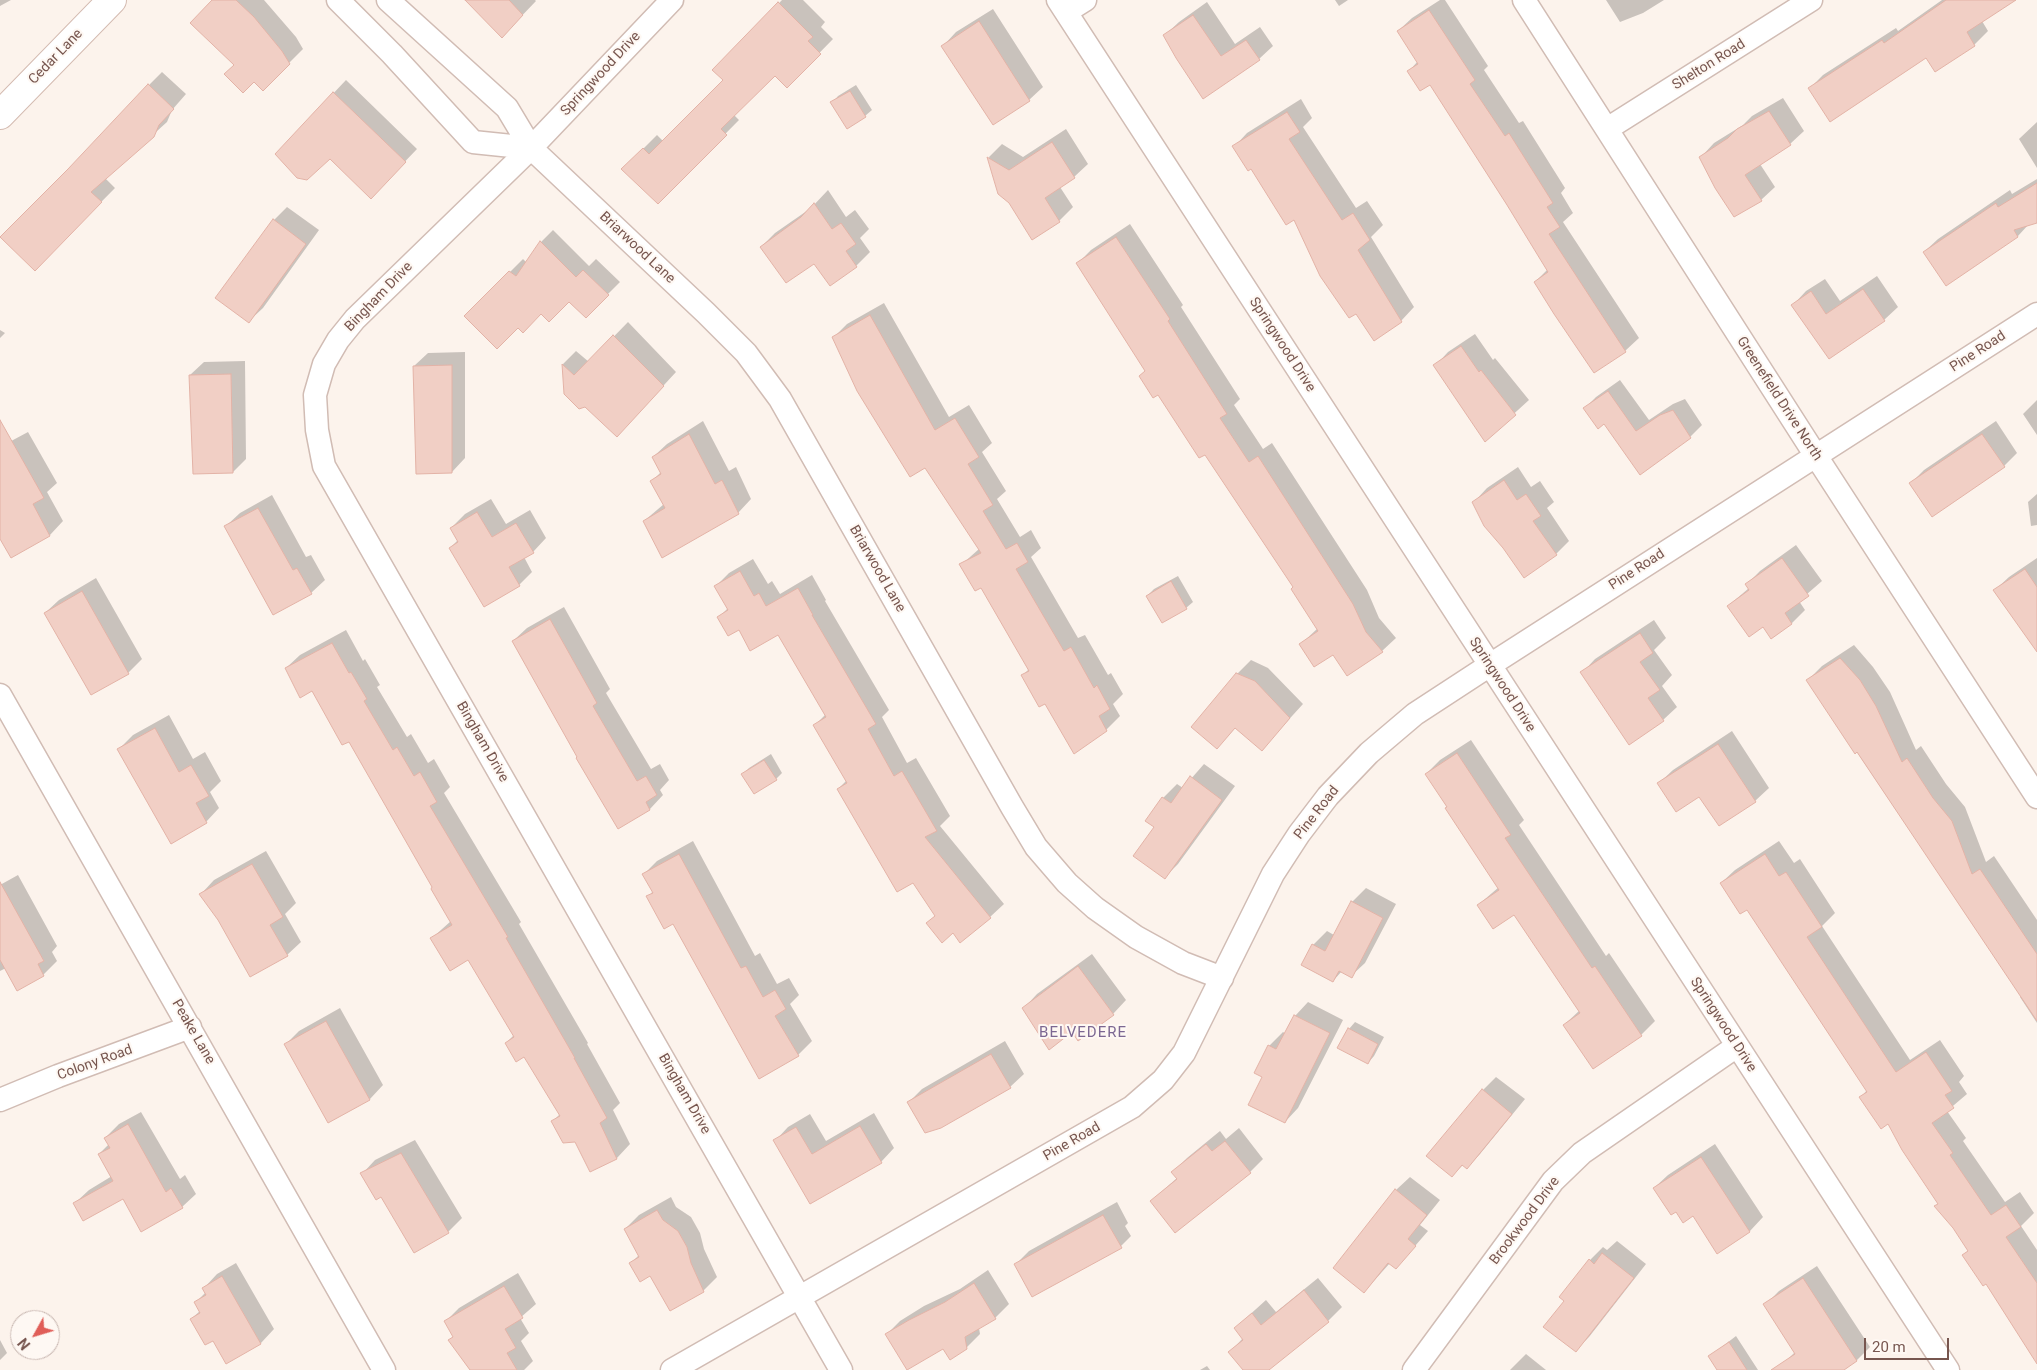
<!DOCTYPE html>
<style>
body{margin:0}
#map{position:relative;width:2037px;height:1370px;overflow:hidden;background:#fcf3ec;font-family:Roboto,sans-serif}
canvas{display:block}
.north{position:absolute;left:10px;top:1310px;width:50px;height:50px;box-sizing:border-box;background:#fef8f3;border:1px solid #c8b7b1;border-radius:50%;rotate:231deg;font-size:14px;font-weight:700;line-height:20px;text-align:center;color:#77564f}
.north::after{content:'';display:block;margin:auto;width:18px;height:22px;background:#e05e58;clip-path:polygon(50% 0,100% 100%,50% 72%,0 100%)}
.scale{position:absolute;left:1864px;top:1338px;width:85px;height:22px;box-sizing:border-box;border:2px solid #77564f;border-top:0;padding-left:6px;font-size:15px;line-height:18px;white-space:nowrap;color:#77564f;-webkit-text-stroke:4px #fef8f3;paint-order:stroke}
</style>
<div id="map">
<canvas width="2037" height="1370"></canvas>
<div class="north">N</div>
<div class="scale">20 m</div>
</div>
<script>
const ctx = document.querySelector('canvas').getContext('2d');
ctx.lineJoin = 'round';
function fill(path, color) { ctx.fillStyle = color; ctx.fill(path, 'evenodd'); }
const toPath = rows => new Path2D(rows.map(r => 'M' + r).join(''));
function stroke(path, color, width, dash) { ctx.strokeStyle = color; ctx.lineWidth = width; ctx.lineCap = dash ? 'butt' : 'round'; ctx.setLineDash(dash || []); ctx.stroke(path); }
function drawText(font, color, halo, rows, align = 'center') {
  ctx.font = font + ' Roboto,sans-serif'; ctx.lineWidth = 4; ctx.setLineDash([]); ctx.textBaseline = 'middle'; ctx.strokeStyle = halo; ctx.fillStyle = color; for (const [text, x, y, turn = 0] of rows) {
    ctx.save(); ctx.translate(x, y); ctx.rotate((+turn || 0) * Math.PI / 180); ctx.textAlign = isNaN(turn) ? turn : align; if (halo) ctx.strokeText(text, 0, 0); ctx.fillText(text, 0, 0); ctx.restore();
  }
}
const shadow = toPath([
 [0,0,11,0,0,6],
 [214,0,264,0,296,37,303,49,263,89,235,65],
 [468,0,535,0,536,1,515,23],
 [782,0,803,0,825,22,821,27,833,39,787,86,775,74,734,115,739,120,658,202,623,169,657,135,664,142,724,80,714,70],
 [1335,0,1348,0,1339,6],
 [1440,0,1445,0,1488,66,1484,70,1519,123,1523,121,1565,188,1561,193,1573,213,1563,222,1639,338,1625,351,1535,282,1548,269,1430,83,1409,71,1418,61,1398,31,1412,18],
 [1606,0,1664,0,1643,13,1620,22],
 [1942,0,2014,0,1982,21,1988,31,1974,45,1936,70,1927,56,1810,88,1823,75,1896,28,1898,31],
 [1207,2,1235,44,1260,27,1273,46,1259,59,1203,97,1165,35,1179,22],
 [993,9,1043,87,1029,100,943,46,956,32],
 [162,72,186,94,172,110,167,122,105,178,115,188,35,269,149,85],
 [346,80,417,149,371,197,330,157,276,154],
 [856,85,872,110,865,116,832,103,838,96],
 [1783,98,1804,131,1790,144,1760,164,1775,187,1761,200,1701,157,1714,143,1743,125,1752,116],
 [1301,99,1312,118,1303,127,1356,208,1367,201,1383,225,1371,237,1414,307,1401,321,1294,219,1234,147,1247,133],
 [2037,122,2037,168,2019,139],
 [1066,129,1088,164,1074,177,1060,187,1073,207,1059,221,1033,238,1010,202,999,193,989,157,1002,144,1023,157],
 [2037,179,2037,221,2029,224,2018,236,1946,284,1924,252,1938,239,2010,190,2012,194],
 [828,190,846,217,855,210,869,229,860,238,870,252,856,266,830,284,814,262,761,247,775,233,811,208],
 [287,207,319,230,263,308,249,321,274,220],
 [1130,224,1183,305,1181,307,1240,399,1234,405,1263,449,1272,443,1367,590,1379,618,1396,638,1382,651,1333,653,1301,644,1318,628,1294,587,1205,453,1159,393,1140,376,1146,370,1078,263,1091,250],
 [553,230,589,266,596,259,620,282,586,316,569,300,541,312,518,326,466,316,523,259,527,263,541,242],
 [1877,276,1898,307,1884,320,1829,358,1793,305,1806,291,1825,279,1840,301],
 [884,303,949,417,969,405,992,443,982,452,1006,491,997,499,1020,537,1031,530,1041,548,1031,557,1078,638,1085,635,1108,675,1111,673,1123,694,1113,704,1120,716,1106,730,1075,752,1046,702,1022,676,1029,669,981,587,961,565,979,549,926,466,833,338,847,324],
 [628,322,676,372,630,422,585,406,565,394,563,364,576,351,589,362],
 [0,330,5,333,0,338],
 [1475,334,1493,360,1495,358,1529,400,1485,440,1435,366,1448,352],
 [465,352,465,458,452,472,414,366,428,353],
 [245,361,246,459,233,472,190,375,204,362],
 [1620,380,1649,420,1673,404,1685,399,1702,425,1690,437,1640,473,1605,423,1585,408,1596,397],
 [2037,400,2037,435,2023,414],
 [703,421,729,471,736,467,751,499,738,513,644,521,664,504,651,482,661,472,653,457,667,444],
 [1996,421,2017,453,2004,466,1911,483,1924,470],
 [28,432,57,483,47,492,63,521,50,535,11,556,0,536,0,447],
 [1518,467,1531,487,1540,481,1554,502,1547,508,1569,541,1556,554,1474,502,1487,488],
 [2037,494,2037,525,2031,526,2028,502],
 [272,495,306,557,311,555,325,580,311,593,226,526,240,513],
 [491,499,506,524,530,510,546,538,533,552,524,557,532,572,519,585,450,548,458,540,451,528,465,514],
 [1796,545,1822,581,1799,601,1805,610,1792,623,1772,638,1763,625,1728,606,1749,588,1747,584,1760,571],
 [2037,558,2037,650,1995,590,2009,577],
 [753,559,768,584,772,581,780,594,812,575,826,600,825,601,889,710,882,717,907,763,916,758,950,816,940,826,1004,904,990,917,953,932,927,923,936,915,913,881,838,789,847,780,815,725,826,714,778,634,739,628,719,617,728,608,715,587,729,573],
 [1178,576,1193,602,1186,608,1147,596,1154,589],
 [96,578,142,659,128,673,45,613,59,600],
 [564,607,610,689,606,693,651,769,660,764,669,780,660,790,663,795,650,809,618,827,513,641,527,628],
 [1654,620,1666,638,1654,650,1672,675,1662,686,1677,707,1663,720,1582,673,1595,659],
 [346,630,363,661,365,659,380,685,377,687,407,737,411,734,428,763,434,759,450,787,444,793,521,922,519,924,588,1043,587,1044,620,1103,613,1110,630,1144,617,1158,591,1171,576,1141,552,1122,560,1114,525,1055,506,1043,514,1035,469,958,432,938,451,921,434,887,350,740,312,689,286,668,300,655],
 [1854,645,1873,667,1890,692,1916,750,1921,746,1946,784,1965,807,1986,862,1994,856,2037,920,2037,1023,2020,997,2021,996,1964,910,1808,680,1822,666],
 [1251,660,1268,668,1303,704,1262,749,1236,727,1217,748,1237,674],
 [169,715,193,759,205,752,221,781,210,792,219,808,206,822,119,749,133,735],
 [1732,731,1769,788,1755,801,1700,795,1659,783,1673,770],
 [1471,740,1524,820,1519,825,1606,956,1609,953,1655,1021,1641,1035,1593,1068,1564,1025,1580,1010,1514,913,1478,905,1499,887,1426,774,1440,760],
 [771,754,782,773,776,779,743,774,749,768],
 [1204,764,1235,786,1178,864,1165,877,1156,827,1147,820,1163,798,1177,784,1183,788],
 [693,841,755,956,760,953,777,984,789,978,799,995,790,1004,812,1041,798,1055,648,897,653,891,644,874,657,861],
 [1779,841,1794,863,1800,859,1835,913,1822,926,1910,1060,1940,1040,1964,1076,1959,1082,1967,1094,1947,1111,1966,1138,1963,1141,2005,1202,2020,1192,2034,1213,2021,1226,2037,1250,2037,1361,1986,1283,1963,1255,1969,1250,1888,1122,1861,1097,1867,1090,1748,908,1721,883,1735,870],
 [266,851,296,903,285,914,301,942,287,955,219,919,201,894,214,880],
 [18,875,57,946,52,952,57,961,43,975,6,968,0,971,0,885],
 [1366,888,1396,904,1365,963,1351,976,1342,971,1333,981,1313,945,1327,931,1334,935,1352,902],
 [1092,954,1126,1000,1113,1014,1073,1031,1024,1008,1037,994],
 [1308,1002,1343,1020,1298,1108,1285,1122,1264,1077,1269,1046,1283,1032,1286,1034,1295,1016],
 [340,1008,383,1085,370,1099,329,1122,286,1044,299,1031],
 [1355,1022,1384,1037,1374,1056,1368,1063,1349,1029],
 [1005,1041,1024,1074,1010,1087,909,1102,922,1089],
 [1496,1077,1525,1099,1480,1154,1467,1168,1463,1165,1452,1175,1483,1090],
 [141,1112,180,1179,185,1175,196,1194,182,1207,124,1197,75,1203,89,1190,112,1176,99,1154,109,1144,105,1138,119,1124],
 [874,1113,894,1148,881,1162,810,1202,775,1141,788,1127,810,1114,826,1141],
 [1239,1128,1263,1159,1250,1172,1151,1201,1177,1178,1173,1172,1187,1158,1220,1131,1226,1139],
 [415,1140,462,1218,448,1232,381,1195,362,1174,375,1160],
 [1715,1144,1763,1217,1750,1231,1718,1252,1694,1214,1676,1211,1654,1188,1668,1175],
 [1410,1177,1440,1200,1420,1225,1428,1231,1396,1268,1390,1263,1364,1292,1396,1190],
 [671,1197,676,1207,691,1217,700,1233,704,1249,717,1277,703,1291,651,1274,631,1263,639,1255,625,1229,639,1215],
 [1117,1202,1128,1223,1125,1226,1131,1236,1118,1249,1016,1264,1029,1251],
 [1617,1241,1646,1264,1589,1337,1575,1351,1566,1301,1590,1260,1603,1247,1607,1250],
 [236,1263,274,1329,261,1343,227,1362,213,1339,191,1319,200,1311,195,1303,206,1292,204,1288,217,1274],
 [1817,1266,1870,1347,1857,1360,1841,1370,1792,1370,1786,1361,1795,1352,1765,1305,1779,1291],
 [988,1270,1009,1304,995,1318,979,1328,980,1334,966,1348,943,1347,887,1334,900,1321,924,1306,960,1289],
 [518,1273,536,1304,520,1318,529,1333,521,1341,533,1361,524,1370,470,1370,449,1340,454,1336,445,1322,459,1308],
 [1318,1278,1342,1307,1328,1321,1267,1370,1245,1370,1230,1352,1243,1338,1235,1328,1266,1300,1276,1312],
 [1736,1336,1758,1370,1719,1370,1710,1356],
 [0,1340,7,1353,0,1360],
 [1526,1354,1546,1370,1510,1370],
 [1207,1366,1210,1370,1200,1370]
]);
const building = toPath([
 [212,0,236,0,254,17,282,51,290,64,263,91,254,82,243,93,224,74,234,65,190,23,212,0],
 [465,0,509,0,523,15,502,38,465,0],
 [1946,0,2016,0,1967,32,1975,46,1935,72,1926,58,1830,122,1808,88,1882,40,1884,43,1946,0],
 [778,2,813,37,808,41,821,54,787,88,775,76,721,129,727,135,658,204,621,169,643,148,649,154,723,80,712,70,778,2],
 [1429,10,1475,80,1470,84,1505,136,1509,133,1553,203,1547,207,1560,227,1549,234,1626,352,1594,373,1554,314,1534,282,1548,272,1507,205,1430,85,1420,91,1407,71,1418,64,1397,31,1429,10],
 [1193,15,1221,56,1246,40,1260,60,1203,99,1176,58,1163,35,1193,15],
 [979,21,1030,101,993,125,941,46,979,21],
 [148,84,174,109,159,125,154,137,91,192,102,202,35,271,0,237,68,169,148,84],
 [850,91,866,117,847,129,830,102,850,91],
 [333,92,406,162,371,199,330,159,307,180,297,178,275,154,333,92],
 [1769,111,1791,145,1745,175,1762,201,1734,217,1715,188,1699,157,1728,138,1737,129,1769,111],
 [1287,112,1300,132,1289,139,1342,220,1353,213,1370,240,1358,250,1402,322,1374,341,1356,314,1349,318,1320,276,1294,220,1286,225,1251,169,1248,171,1232,146,1287,112],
 [1052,142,1075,178,1045,198,1060,222,1032,240,1009,203,998,194,987,157,1009,170,1052,142],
 [2037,183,2037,223,2014,230,2018,237,1946,286,1923,252,1996,203,1998,207,2037,183],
 [814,203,832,229,841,223,856,244,846,251,857,267,830,286,814,264,786,283,760,247,801,217,814,203],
 [273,219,306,244,249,323,215,298,273,219],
 [1116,237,1170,319,1168,321,1227,414,1220,418,1249,462,1258,456,1353,604,1366,632,1383,652,1347,676,1333,655,1314,667,1299,644,1318,631,1291,589,1293,587,1205,455,1199,458,1158,395,1153,398,1139,376,1145,371,1076,263,1116,237],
 [540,241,576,277,583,270,609,295,586,318,569,302,549,322,541,314,523,333,518,328,497,349,464,316,509,271,516,276,540,241],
 [1863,289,1885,321,1829,359,1791,305,1811,291,1826,314,1863,289],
 [870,315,935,430,955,418,979,457,968,464,993,505,983,511,1006,549,1017,543,1028,562,1016,569,1064,651,1071,647,1094,688,1097,685,1110,709,1099,716,1107,731,1074,754,1045,704,1039,707,1021,675,1029,671,981,588,975,591,959,564,981,553,925,468,910,477,857,391,832,337,870,315],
 [613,335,664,386,617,437,585,407,579,409,564,394,562,364,574,375,613,335],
 [1461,346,1479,372,1481,370,1516,415,1485,442,1433,365,1461,346],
 [452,365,452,473,416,474,413,366,452,365],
 [231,374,233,473,193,474,189,375,231,374],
 [1608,391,1636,431,1660,415,1673,410,1691,438,1640,475,1604,424,1598,429,1583,408,1608,391],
 [0,420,44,498,33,504,50,536,11,558,0,539,0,420],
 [689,434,715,484,722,480,739,514,662,558,643,521,665,508,650,481,661,474,652,457,689,434],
 [1982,434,2005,467,1932,517,1909,483,1982,434],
 [1504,480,1517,500,1526,494,1541,516,1533,521,1557,555,1524,578,1503,548,1484,526,1472,502,1504,480],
 [258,508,293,570,297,568,312,594,273,615,224,526,258,508],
 [477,512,492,537,516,523,534,553,509,567,520,586,484,607,449,548,458,542,450,528,477,512],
 [1782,558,1809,596,1785,613,1792,624,1771,639,1763,627,1749,637,1727,606,1749,590,1745,584,1782,558],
 [2025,569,2037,587,2037,652,1993,590,2025,569],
 [740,571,754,596,759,593,766,606,798,588,813,615,812,615,876,724,868,729,894,776,902,771,937,831,925,837,991,918,960,943,953,933,942,943,926,923,935,916,913,883,897,892,837,789,847,783,813,725,826,717,778,635,750,651,739,630,728,636,717,617,728,610,714,586,740,571],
 [1171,581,1187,609,1162,623,1146,596,1171,581],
 [82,591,129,674,91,695,44,613,82,591],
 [550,619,597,703,593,706,637,781,646,776,657,795,646,802,650,810,618,829,576,758,577,757,512,641,550,619],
 [1640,633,1653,653,1640,662,1660,690,1648,698,1664,721,1629,745,1580,672,1640,633],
 [332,643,349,673,351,672,367,699,364,701,393,750,397,747,414,776,420,772,437,802,430,806,508,937,506,938,575,1058,574,1058,607,1118,600,1123,617,1159,590,1172,575,1142,563,1143,551,1121,560,1116,524,1057,516,1062,505,1043,514,1037,468,960,450,971,430,938,452,925,431,889,432,887,349,742,342,745,312,691,300,698,285,668,332,643],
 [1840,658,1860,680,1876,706,1902,762,1907,758,1933,798,1952,821,1972,874,1980,869,2037,954,2037,1021,1857,752,1855,754,1806,680,1840,658],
 [1236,673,1255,681,1290,718,1262,751,1235,728,1217,749,1191,727,1236,673],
 [155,728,179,772,191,765,209,796,196,803,207,823,171,844,117,749,155,728],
 [1718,744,1756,802,1719,826,1699,797,1676,812,1657,783,1718,744],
 [1457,753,1511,835,1505,838,1592,968,1595,966,1642,1036,1593,1069,1563,1025,1580,1013,1514,915,1493,929,1477,905,1499,890,1445,808,1447,807,1425,774,1457,753],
 [764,760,777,780,754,794,741,774,764,760],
 [1190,776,1222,800,1165,879,1133,856,1154,827,1145,821,1162,797,1171,803,1190,776],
 [679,854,741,968,746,966,763,997,775,990,786,1009,775,1016,799,1056,759,1079,673,924,664,929,646,896,653,893,642,874,679,854],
 [1765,854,1779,876,1786,872,1822,927,1807,937,1896,1072,1926,1052,1952,1091,1945,1095,1954,1108,1932,1123,1953,1153,1950,1155,1991,1215,2006,1205,2021,1227,2006,1237,2037,1283,2037,1364,1986,1284,1983,1286,1962,1255,1968,1251,1953,1228,1934,1206,1938,1204,1902,1150,1888,1124,1881,1129,1859,1097,1867,1092,1747,910,1740,914,1720,883,1765,854],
 [252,864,283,917,270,925,288,956,250,977,218,920,199,894,252,864],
 [0,882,44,961,38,964,44,976,17,991,0,960,0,882],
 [1351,901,1383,918,1352,978,1339,971,1333,982,1301,965,1312,944,1325,951,1351,901],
 [1078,966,1114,1015,1078,1041,1072,1032,1049,1050,1022,1008,1078,966],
 [1294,1015,1330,1033,1285,1123,1248,1105,1262,1077,1254,1073,1268,1045,1276,1049,1294,1015],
 [326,1021,370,1100,328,1123,284,1044,326,1021],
 [1348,1028,1378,1044,1368,1064,1337,1048,1348,1028],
 [991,1054,1011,1088,941,1128,925,1133,907,1102,991,1054],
 [1482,1089,1512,1114,1467,1169,1462,1165,1452,1177,1426,1156,1482,1089],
 [128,1124,166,1192,171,1188,183,1208,141,1232,123,1199,83,1221,73,1203,113,1181,98,1154,110,1148,104,1138,128,1124],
 [860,1126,882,1163,810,1204,773,1140,796,1127,812,1154,860,1126],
 [1225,1141,1251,1173,1175,1233,1150,1201,1177,1179,1171,1172,1206,1144,1212,1151,1225,1141],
 [401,1153,449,1233,414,1253,381,1197,376,1200,360,1173,401,1153],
 [1701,1157,1750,1232,1717,1254,1693,1216,1683,1223,1676,1212,1671,1215,1653,1188,1701,1157],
 [1395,1189,1427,1215,1408,1239,1416,1246,1396,1269,1388,1263,1364,1293,1333,1268,1395,1189],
 [657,1210,663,1220,678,1231,687,1247,691,1263,704,1292,670,1311,650,1276,640,1282,629,1263,639,1257,624,1229,657,1210],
 [1103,1215,1122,1248,1032,1297,1014,1264,1103,1215],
 [1602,1253,1634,1278,1576,1352,1543,1327,1564,1301,1559,1297,1589,1259,1594,1264,1602,1253],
 [222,1276,261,1344,226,1364,213,1341,205,1345,190,1319,200,1313,194,1302,206,1295,202,1288,222,1276],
 [1803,1278,1857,1361,1844,1370,1771,1370,1795,1354,1763,1304,1803,1278],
 [974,1283,996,1319,965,1337,967,1349,950,1360,943,1349,907,1370,885,1334,909,1320,945,1302,974,1283],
 [504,1286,523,1318,505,1329,516,1348,507,1353,517,1370,470,1370,448,1340,453,1337,444,1321,504,1286],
 [1304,1290,1329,1322,1269,1370,1243,1370,1228,1352,1243,1340,1234,1328,1252,1313,1261,1325,1304,1290],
 [1729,1342,1747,1370,1717,1370,1708,1356,1729,1342]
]);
const minor = toPath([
 [338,0,392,54,473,142,531,148],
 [388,0,507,108,531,148,706,313,746,353,780,399,1012,807,1036,847,1067,883,1095,908,1136,937,1183,963,1222,978],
 [672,0,531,148,355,319,338,340,324,364,315,395,317,430,324,466,841,1370],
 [1058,0,1948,1370],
 [1524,0,1816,456,2037,797],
 [1066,12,1085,0],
 [1607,129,1811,0],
 [0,695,384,1370],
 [0,1100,58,1076,190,1027],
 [672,1370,1132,1107,1163,1080,1184,1053,1273,874,1299,834,1328,796,1369,753,1415,714,1490,665,2037,314],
 [1414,1370,1553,1181,1582,1153,1737,1046]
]);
const secondary = toPath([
 [0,115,112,0]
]);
const streetNames = [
 ["Cedar Lane",56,57,-46],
 ["Shelton Road",1709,65,-32],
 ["Springwood Drive",601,74,-47],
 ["Briarwood Lane",637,248,43],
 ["Bingham Drive",379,297,-46],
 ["Springwood Drive",1282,345,57],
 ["Pine Road",1978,352,-33],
 ["Greenefield Drive North",1779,399,57],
 ["Briarwood Lane",877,569,60],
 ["Pine Road",1637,570,-33],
 ["Springwood Drive",1502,685,57],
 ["Bingham Drive",482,742,60],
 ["Pine Road",1317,813,-52],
 ["Springwood Drive",1723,1025,57],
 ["Peake Lane",193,1032,60],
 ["Colony Road",95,1063,-20],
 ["Bingham Drive",684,1094,60],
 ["Pine Road",1072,1142,-30],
 ["Brookwood Drive",1525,1221,-53]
];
const neighbourhoodNames = [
 ["BELVEDERE",1083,1033]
];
fill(shadow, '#0003');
fill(building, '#f1cfc5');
stroke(building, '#e3b2a6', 1);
stroke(minor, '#d1bcb4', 25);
stroke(secondary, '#d4bbb1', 30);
stroke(minor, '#fff', 22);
stroke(secondary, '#fff', 28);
drawText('14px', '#77564f', '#fef8f3', streetNames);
ctx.letterSpacing = '1px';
drawText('15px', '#7c6792', '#fef8f3', neighbourhoodNames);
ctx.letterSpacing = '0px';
</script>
